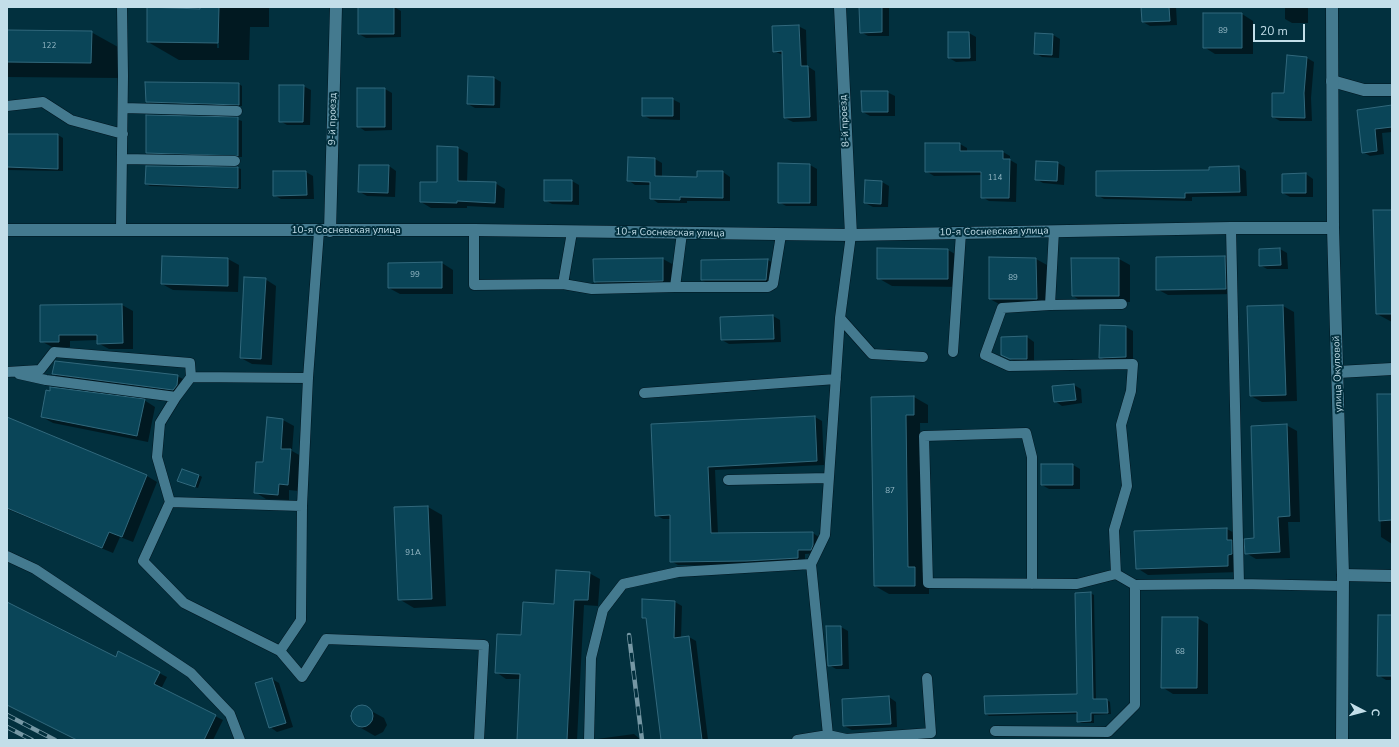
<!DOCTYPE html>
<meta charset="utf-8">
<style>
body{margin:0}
#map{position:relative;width:1399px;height:747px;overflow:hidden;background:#02303e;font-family:"Nunito Sans",sans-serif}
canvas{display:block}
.frame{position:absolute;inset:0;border:8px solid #c3dee9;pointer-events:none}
.north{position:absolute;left:1343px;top:691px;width:40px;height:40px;-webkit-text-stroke:3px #02303e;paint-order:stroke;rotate:96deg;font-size:11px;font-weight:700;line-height:16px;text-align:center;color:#c3dee9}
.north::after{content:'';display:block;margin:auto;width:14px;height:18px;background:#c3dee9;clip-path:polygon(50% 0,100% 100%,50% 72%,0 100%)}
.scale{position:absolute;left:1253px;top:24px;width:52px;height:18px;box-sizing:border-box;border:2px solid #c3dee9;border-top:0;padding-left:5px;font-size:12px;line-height:14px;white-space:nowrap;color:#c3dee9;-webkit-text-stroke:3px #02303e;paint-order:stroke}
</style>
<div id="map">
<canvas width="1399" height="747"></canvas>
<div class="frame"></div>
<div class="north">С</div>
<div class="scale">20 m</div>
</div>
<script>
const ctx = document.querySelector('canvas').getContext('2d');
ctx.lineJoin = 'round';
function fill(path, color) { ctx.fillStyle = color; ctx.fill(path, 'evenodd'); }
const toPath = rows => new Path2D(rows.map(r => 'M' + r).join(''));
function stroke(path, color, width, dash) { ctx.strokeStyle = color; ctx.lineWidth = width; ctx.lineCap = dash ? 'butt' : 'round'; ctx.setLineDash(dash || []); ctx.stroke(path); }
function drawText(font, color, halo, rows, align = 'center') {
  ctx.font = font + ' "Nunito Sans",sans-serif'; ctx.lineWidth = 4; ctx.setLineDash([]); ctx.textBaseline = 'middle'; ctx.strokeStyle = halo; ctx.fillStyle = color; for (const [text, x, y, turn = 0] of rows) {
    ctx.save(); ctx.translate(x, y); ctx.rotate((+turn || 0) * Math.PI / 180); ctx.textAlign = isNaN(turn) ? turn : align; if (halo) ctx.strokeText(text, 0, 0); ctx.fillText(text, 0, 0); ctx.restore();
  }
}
const shadow = toPath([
 [206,7,269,7,269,27,250,27,249,60,179,60,148,42],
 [217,26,219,26,219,48,217,48],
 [394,7,401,11,401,37,366,38,359,34],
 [860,7,889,7,889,36,868,36,861,32],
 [1142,7,1176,7,1177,25,1150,26,1143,22],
 [1285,7,1308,7,1308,23,1292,23,1285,19],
 [1204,14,1242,14,1253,21,1253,54,1215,54,1204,47],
 [798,26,806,30,807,66,815,71,817,121,793,122,785,118,783,55,774,51],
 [7,31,91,32,118,47,118,78,7,77],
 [969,33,976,37,976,61,956,62,949,58],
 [1053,35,1060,39,1059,58,1042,57,1035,53],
 [1307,58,1314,62,1311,98,1312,121,1280,121,1273,117],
 [494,78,501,82,500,108,475,108,468,104],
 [239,84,242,86,242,106,150,103,147,101],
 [303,86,311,90,310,125,287,125,280,121],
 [385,89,392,93,392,130,365,131,358,126],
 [887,92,895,96,895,116,870,116,863,112],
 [672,99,680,103,680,120,650,119,643,115],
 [1392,106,1392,132,1382,133,1384,154,1370,156,1363,152,1358,111],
 [147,116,239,120,242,121,242,157,151,154,147,152],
 [7,135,58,135,63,138,63,171,7,170],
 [960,144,967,148,967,152,1003,152,1010,156,1010,160,1017,164,1016,202,989,201,982,197,982,175,934,176,926,171],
 [458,148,468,153,467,182,495,183,505,189,504,208,467,206,467,208,431,208,421,202,438,183],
 [629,158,655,159,662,163,662,177,698,178,723,172,730,177,730,201,687,201,687,203,658,203,651,198,651,185,635,185,628,180],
 [1058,163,1065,167,1064,185,1043,183,1036,179],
 [779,164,810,165,817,169,817,206,786,206,779,202],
 [389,166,396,171,395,197,367,196,360,192],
 [147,167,238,168,241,169,241,189,150,186,146,184],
 [1239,167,1246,171,1247,196,1192,197,1192,201,1104,199,1097,195,1210,171,1210,168],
 [274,172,306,172,313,176,314,199,281,199,274,195],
 [1306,174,1313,179,1313,197,1290,197,1283,193,1283,175],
 [572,181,579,185,579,205,552,204,545,200],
 [882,182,889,186,888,207,873,207,865,203],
 [1392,211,1392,322,1377,314],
 [878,249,948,250,962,258,963,287,892,286,878,278],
 [1280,249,1287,253,1288,269,1267,269,1260,265,1260,250],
 [163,257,228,259,239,265,238,292,173,290,162,284],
 [1225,257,1236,264,1236,294,1168,295,1157,289],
 [990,258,1036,259,1047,265,1047,305,1001,305,990,299],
 [663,259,674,265,674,287,606,288,595,282],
 [1119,259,1130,265,1130,302,1083,302,1073,296],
 [768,260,779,266,777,286,712,286,702,280,702,261],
 [442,263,453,270,453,294,400,294,389,288],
 [265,279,276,286,272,365,252,364,241,358],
 [122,305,133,311,133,349,109,349,98,343,98,340,70,341,70,347,52,347,41,341],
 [1248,306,1283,306,1294,312,1297,401,1262,402,1251,396],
 [773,316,780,320,781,342,729,344,722,340],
 [1126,327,1133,331,1133,361,1107,361,1100,357],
 [1027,337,1034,342,1034,363,1018,363,1002,355],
 [53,374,177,376,185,380,181,394,60,378],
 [1074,385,1081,389,1082,403,1062,406,1055,401],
 [1378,395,1392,395,1392,544,1381,537],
 [914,397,928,405,928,423,920,423,922,572,929,576,929,594,889,594,875,586,872,398],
 [144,400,155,407,148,442,53,423,42,417],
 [815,417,822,421,824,465,715,470,718,534,813,533,820,538,818,553,805,554,805,562,753,565,678,565,671,561,671,519,663,519,656,515,652,425],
 [7,418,147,476,157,482,133,542,120,537,113,553,7,509],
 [268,419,283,420,294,426,292,451,301,456,298,491,289,490,289,500,266,499,255,492,264,464],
 [1286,425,1297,431,1300,522,1288,522,1290,558,1256,559,1246,553,1255,539],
 [1073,465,1080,469,1080,489,1049,489,1042,485],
 [199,475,202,477,198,488,178,481],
 [428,507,442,515,446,606,414,608,399,599],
 [1227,529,1238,535,1239,572,1148,575,1137,568],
 [589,573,600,579,598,606,584,605,577,740,518,740,521,679,506,679,496,672,522,636],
 [1090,593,1094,595,1096,700,1107,700,1110,702,1111,714,1094,715,1094,723,1081,723,1078,721,1078,714,989,716,986,714,1078,695],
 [675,602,682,606,681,638,689,637,696,641,708,740,662,740,647,620,643,617],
 [7,604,116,658,119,653,167,677,161,689,223,720,213,740,78,740,7,705],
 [1392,616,1392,680,1386,680,1378,675],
 [1197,618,1208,624,1208,694,1173,694,1162,687],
 [841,627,848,631,849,669,836,669,829,665],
 [272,679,279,683,293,727,277,732,270,727],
 [889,697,896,702,897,727,852,730,844,726],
 [359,706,362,706,384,718,387,725,383,732,375,736,361,728,352,718,353,711],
 [634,734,641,740,596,740,597,739]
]);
const building = toPath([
 [147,7,200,9,200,7,219,7,218,43,147,42,147,7],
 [358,7,394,7,394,34,358,34,358,7],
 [859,7,882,7,882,32,860,33,859,7],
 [1141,7,1169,7,1170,21,1142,22,1141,7],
 [1203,13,1242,13,1242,48,1203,48,1203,13],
 [799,25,801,66,808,66,810,117,784,118,782,51,773,52,772,26,799,25],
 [7,30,92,31,91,63,7,62,7,30],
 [948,32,969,32,970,58,948,58,948,32],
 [1035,33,1053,34,1052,55,1034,54,1035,33],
 [1287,55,1307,57,1304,93,1305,118,1272,117,1272,93,1284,93,1287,55],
 [468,76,494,77,494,105,467,104,468,76],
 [145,82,239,83,239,105,146,102,145,82],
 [279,85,304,85,303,122,279,122,279,85],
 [357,88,385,88,385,127,357,127,357,88],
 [861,91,888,91,888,112,862,112,861,91],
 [642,98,673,98,673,116,642,116,642,98],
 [1392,105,1392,127,1375,129,1377,151,1362,153,1357,110,1392,105],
 [146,115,238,117,238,156,146,153,146,115],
 [7,134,58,134,58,169,7,167,7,134],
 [925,143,960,143,960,151,1003,151,1003,159,1010,159,1009,198,981,198,981,172,925,172,925,143],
 [437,146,458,147,458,181,496,182,495,203,457,201,457,203,420,202,420,182,437,182,437,146],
 [628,157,655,158,655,176,697,177,697,171,723,171,723,198,680,197,680,200,650,199,650,182,627,181,628,157],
 [1036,161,1058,162,1057,181,1035,180,1036,161],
 [778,163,810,164,810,203,778,203,778,163],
 [359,165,389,165,388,193,358,192,359,165],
 [146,166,238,167,238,188,145,184,146,166],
 [1239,166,1240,192,1185,193,1185,198,1096,196,1096,171,1209,170,1209,167,1239,166],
 [273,171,306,171,307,195,273,196,273,171],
 [1306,173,1306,193,1282,193,1282,174,1306,173],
 [544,180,572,180,572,201,544,201,544,180],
 [865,180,882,181,881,204,864,203,865,180],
 [1373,210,1392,210,1392,314,1376,314,1373,210],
 [877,248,948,249,948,279,877,279,877,248],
 [1280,248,1281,265,1259,266,1259,249,1280,248],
 [162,256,228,258,228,286,161,284,162,256],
 [1225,256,1226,289,1156,290,1156,257,1225,256],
 [989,257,1036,258,1037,299,989,299,989,257],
 [663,258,663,281,594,282,593,259,663,258],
 [1071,258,1119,258,1119,296,1072,296,1071,258],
 [768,259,766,280,701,280,701,260,768,259],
 [442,262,442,288,388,288,388,263,442,262],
 [244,277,266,278,261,359,240,358,244,277],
 [122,304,123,343,97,344,97,335,59,335,59,342,40,342,40,305,122,304],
 [1283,305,1286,395,1250,396,1247,306,1283,305],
 [773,315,774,339,721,340,720,317,773,315],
 [1100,325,1126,326,1126,357,1099,358,1100,325],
 [1027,336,1027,359,1010,359,1001,355,1001,337,1027,336],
 [55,361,178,375,177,385,173,390,52,374,55,361],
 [1074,384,1076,400,1054,402,1052,386,1074,384],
 [50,387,145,399,137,436,41,417,46,390,50,391,50,387],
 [1377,394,1392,394,1392,520,1379,521,1377,394],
 [914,396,914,415,906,415,908,567,915,567,915,586,874,586,871,397,914,396],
 [815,416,817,461,708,467,711,533,813,532,813,545,811,550,798,550,798,558,746,561,670,562,670,515,655,516,651,424,815,416],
 [7,417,147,475,122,537,109,532,102,548,7,508,7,417],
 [267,417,283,419,281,449,291,449,288,485,279,484,278,495,254,493,256,462,263,462,267,417],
 [1287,424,1290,516,1278,517,1280,552,1245,554,1244,539,1254,538,1251,426,1287,424],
 [1041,464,1073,464,1073,485,1041,485,1041,464],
 [182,469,199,475,195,487,177,481,182,469],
 [428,506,432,599,398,600,394,507,428,506],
 [1227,528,1227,540,1232,540,1232,554,1228,555,1228,566,1136,569,1134,531,1227,528],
 [556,570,590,572,588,600,574,600,567,740,517,740,520,674,495,673,497,634,521,635,523,602,554,604,556,570],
 [1091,592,1093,699,1107,699,1108,713,1091,713,1091,721,1077,722,1077,712,985,714,984,696,1077,694,1075,593,1091,592],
 [642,599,675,601,674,638,689,636,702,740,661,740,646,618,642,618,642,599],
 [7,602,116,657,118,651,160,672,154,684,216,715,204,740,77,740,7,705,7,602],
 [1378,615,1392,615,1392,676,1377,676,1378,615],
 [1162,617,1198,617,1197,688,1161,688,1162,617],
 [826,626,841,626,842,665,828,666,826,626],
 [272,678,286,723,269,728,255,683,272,678],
 [889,696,891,724,843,726,842,699,889,696],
 '351 716a11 11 0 1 1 22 0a11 11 0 1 1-22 0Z'
]);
const service = toPath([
 [7,106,43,102,71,120,123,134],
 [123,108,237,111],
 [123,159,235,161],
 [121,229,123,76,122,7],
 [474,230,474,285,563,284,572,232],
 [563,284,592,289,675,287,682,233],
 [675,287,768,287,773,284,781,235],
 [1050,305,1122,304],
 [840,318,872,354,923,357],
 [953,352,961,233],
 [7,372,40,370,54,352,190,363,191,377,308,378,319,231],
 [19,374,46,380,176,397,191,377],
 [644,393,836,379],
 [176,397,160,423,157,457,170,502,302,506,308,378],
 [728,480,829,478],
 [170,502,143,561,184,603,280,651,301,620,302,506],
 [7,556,35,569,191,673,230,714,240,740],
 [1032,584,1032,457,1026,433,924,436,928,583,1077,584,1116,574],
 [1239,584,1343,586],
 [1135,585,1239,584,1231,228],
 [280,651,302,677,326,639,484,645,479,740],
 [995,731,1108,732,1135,705,1135,585,1116,574,1114,530,1127,486,1121,425,1131,391,1133,364,1009,366,985,355,1002,308,1050,305,1054,231],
 [828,735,846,739,931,733,927,678],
 [589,740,591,658,603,610,623,584,678,572,811,564],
 [797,740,828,735,811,564,825,535,840,318,851,235]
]);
const minor = toPath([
 [840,7,851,235],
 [1332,81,1364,90,1392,90],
 [330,231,336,7],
 [1338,372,1392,369],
 [1343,575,1392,576]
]);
const tertiary = toPath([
 [1332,7,1333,228,1343,575,1342,740],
 [7,230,474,230,851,235,1231,228,1333,228]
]);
const rail = toPath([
 [629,635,642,740],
 [7,715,55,740],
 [7,727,32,740]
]);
const numberNames = [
 ["89",1223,31],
 ["122",49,46],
 ["114",995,178],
 ["99",415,275],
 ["89",1013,278],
 ["87",890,491],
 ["91А",413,553],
 ["68",1180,652]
];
const streetNames = [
 ["9-й проезд",333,119,-89],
 ["8-й проезд",845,121,-93],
 ["10-я Сосневская улица",346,231],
 ["10-я Сосневская улица",994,232,-1],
 ["10-я Сосневская улица",670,233,1],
 ["улица Окуловой",1338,374,-92]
];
fill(shadow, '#0007');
fill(building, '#0a4558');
stroke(building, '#31687c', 1);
stroke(service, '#001620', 11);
stroke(minor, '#001620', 13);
stroke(tertiary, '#001620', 13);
stroke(service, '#447a8f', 10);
stroke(minor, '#447a8f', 12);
stroke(tertiary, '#447a8f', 12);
stroke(rail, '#7597a4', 4.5);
stroke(rail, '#02303e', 3, [9]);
drawText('8px', '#95b8c5', null, numberNames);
drawText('10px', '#c3dee9', '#02303e', streetNames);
</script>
